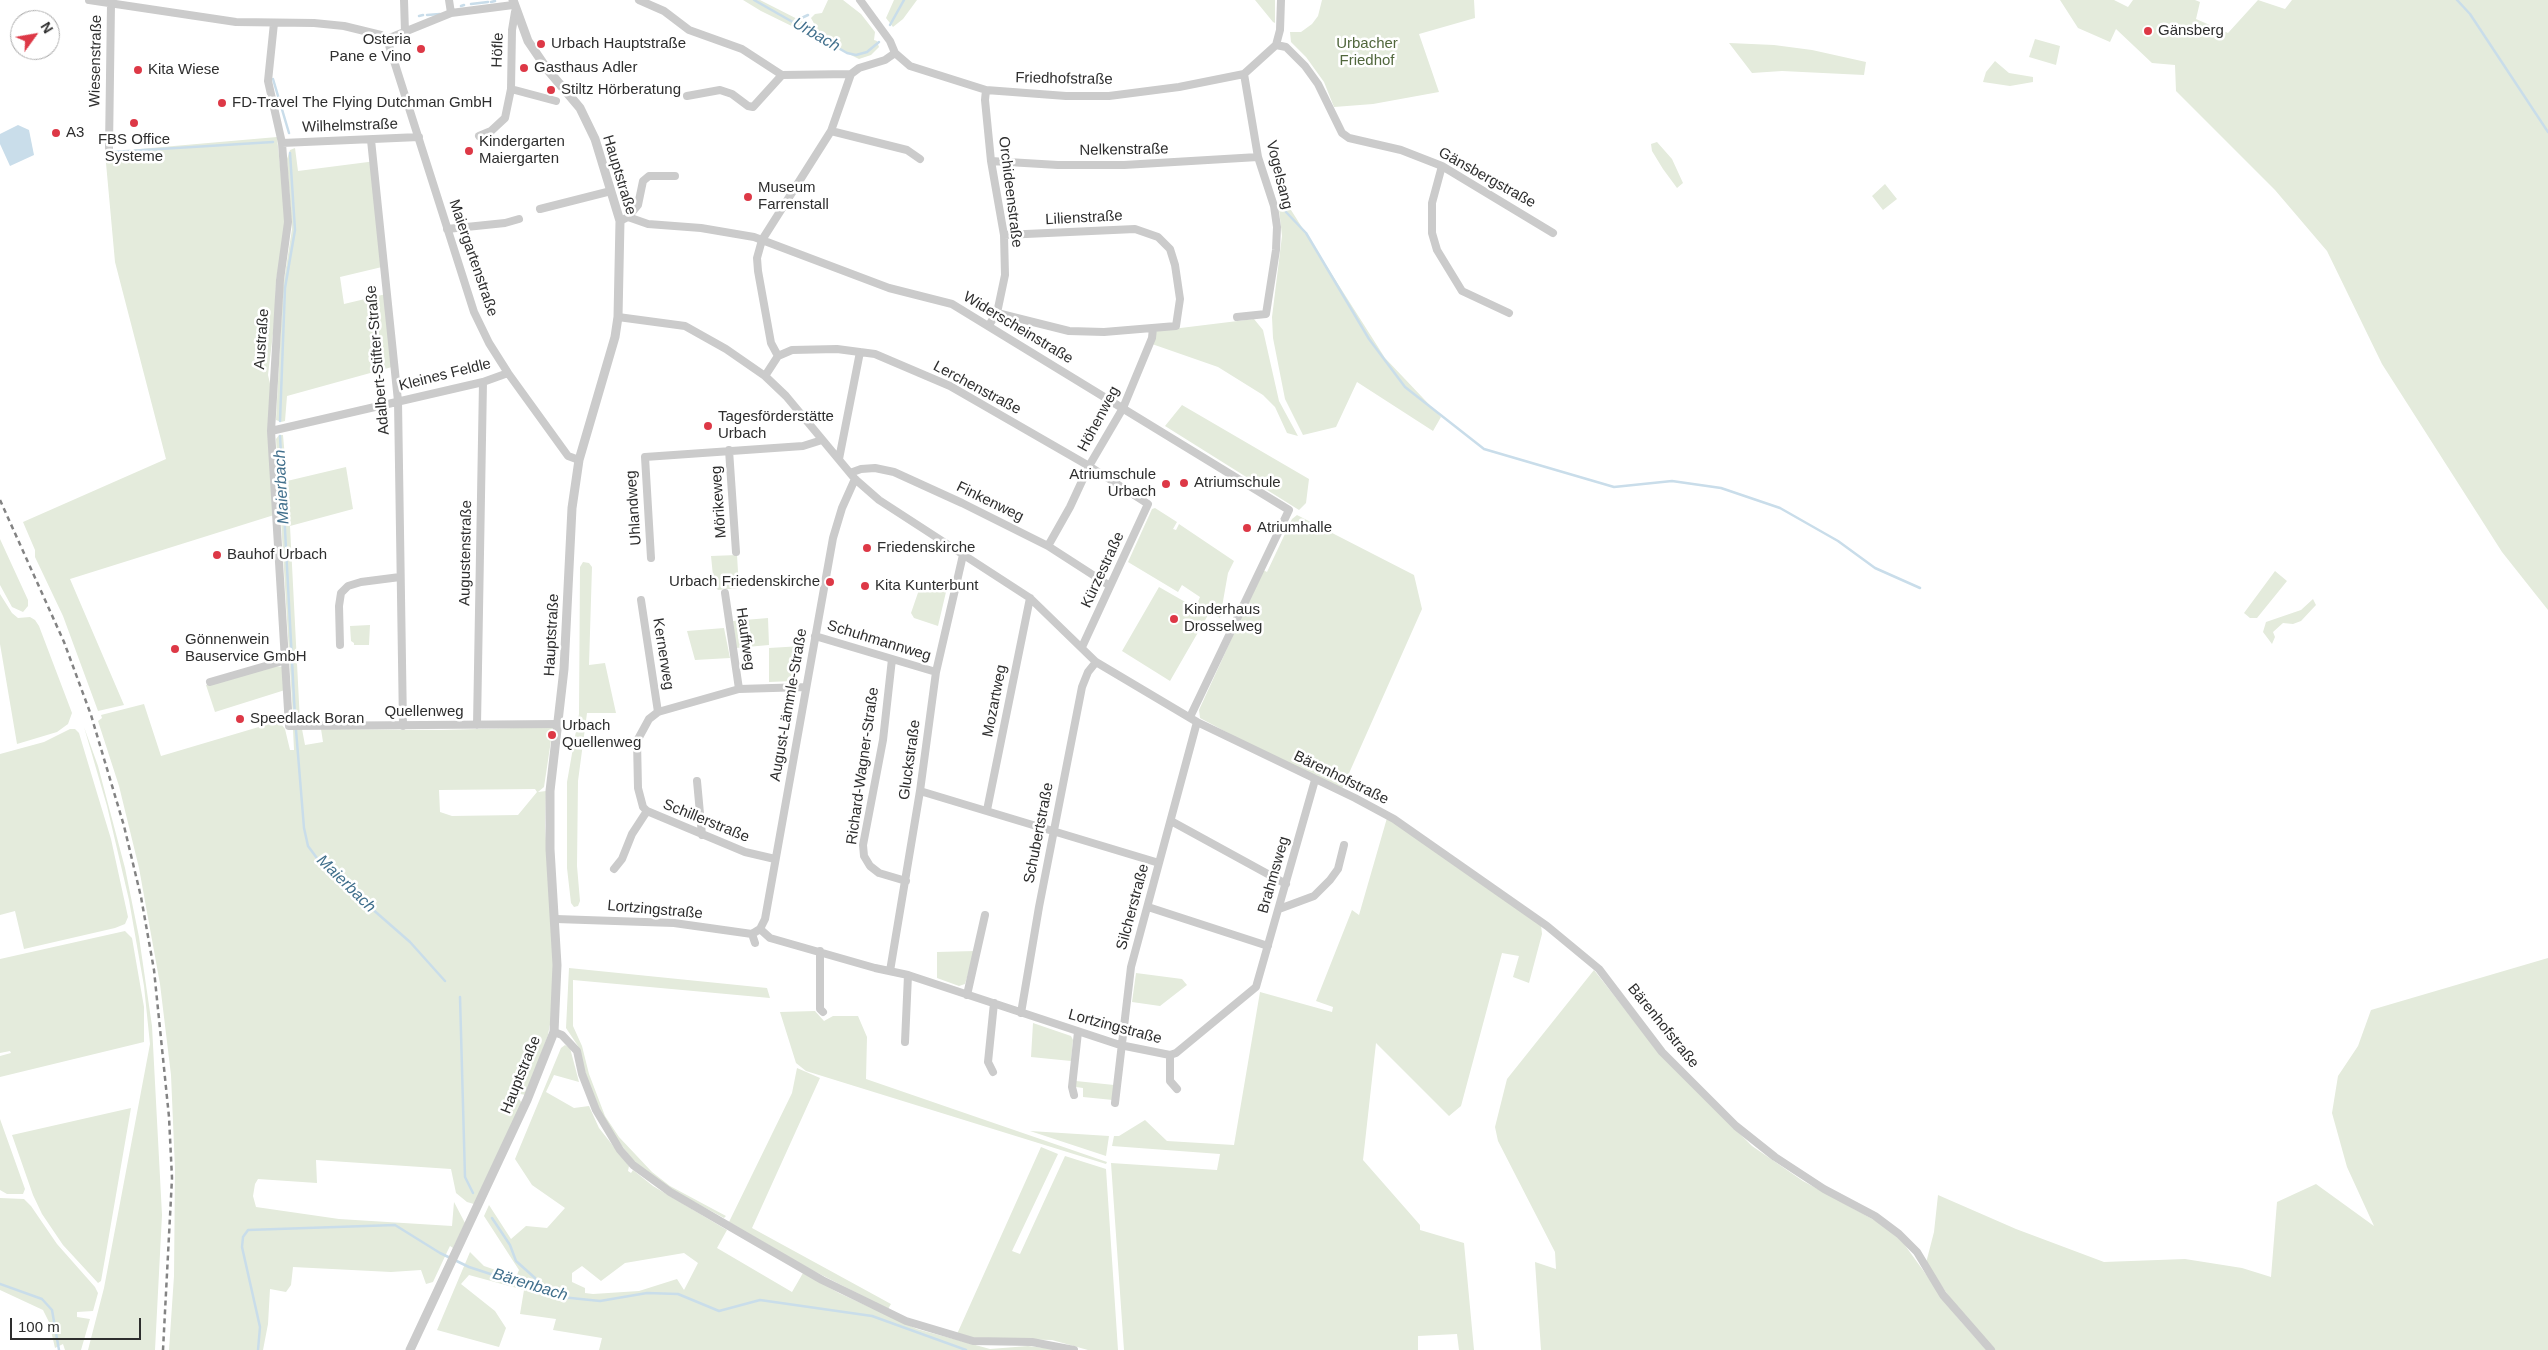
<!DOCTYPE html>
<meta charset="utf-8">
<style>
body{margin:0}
#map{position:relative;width:2548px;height:1350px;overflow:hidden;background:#fff;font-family:Helvetica,sans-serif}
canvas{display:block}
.north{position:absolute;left:10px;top:10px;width:50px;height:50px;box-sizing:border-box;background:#fff;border:1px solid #ababab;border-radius:50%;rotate:58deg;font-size:14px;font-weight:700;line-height:20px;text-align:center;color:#2e2e2e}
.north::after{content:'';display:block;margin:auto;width:18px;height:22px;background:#dd3846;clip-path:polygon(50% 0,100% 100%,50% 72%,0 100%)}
.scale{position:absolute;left:10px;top:1318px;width:131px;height:22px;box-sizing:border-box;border:2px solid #2e2e2e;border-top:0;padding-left:6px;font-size:15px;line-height:18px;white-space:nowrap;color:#2e2e2e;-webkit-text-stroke:4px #fff;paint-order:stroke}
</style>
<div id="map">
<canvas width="2548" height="1350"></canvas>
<div class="north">N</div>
<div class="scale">100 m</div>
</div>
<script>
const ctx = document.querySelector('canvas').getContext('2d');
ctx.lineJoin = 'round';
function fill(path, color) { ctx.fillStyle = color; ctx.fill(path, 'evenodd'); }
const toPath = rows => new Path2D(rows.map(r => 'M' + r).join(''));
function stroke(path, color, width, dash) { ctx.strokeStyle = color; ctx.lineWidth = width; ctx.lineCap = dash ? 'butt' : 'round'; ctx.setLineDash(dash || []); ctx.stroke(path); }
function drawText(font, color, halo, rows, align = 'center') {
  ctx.font = font + ' Helvetica,sans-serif'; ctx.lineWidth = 5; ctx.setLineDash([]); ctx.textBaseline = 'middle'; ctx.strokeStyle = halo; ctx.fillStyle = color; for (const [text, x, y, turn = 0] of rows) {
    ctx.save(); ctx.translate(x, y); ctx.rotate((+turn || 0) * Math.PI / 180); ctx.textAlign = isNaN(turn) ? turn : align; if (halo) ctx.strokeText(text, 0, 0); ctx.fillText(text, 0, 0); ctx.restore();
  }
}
const green = toPath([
 [743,0,760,0,817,29,811,18,815,14,822,13,828,0,843,0,861,14,875,32,874,40,877,41,879,47,871,55,859,59,761,11],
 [894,0,917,0,903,19,893,27,886,18],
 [1255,0,1275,0,1275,23,1273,22],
 [1322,0,1474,0,1475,18,1419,34,1439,92,1373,104,1334,107,1324,82,1306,57,1291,42,1290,32,1301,32,1312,24,1318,16],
 [2060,0,2114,0,2128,7,2133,0,2195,0,2200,2,2196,19,2228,33,2258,0,2285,9,2292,0,2548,0,2548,610,2502,552,2382,364,2327,251,2275,190,2176,91,2175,65,2152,63,2116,29,2110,42,2078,28],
 [2035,39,2060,46,2056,65,2029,57],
 [1729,43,1774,45,1812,50,1866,62,1864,75,1782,71,1752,73],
 [1995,61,2009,73,2033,77,2033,82,2010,86,1983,82,1986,72],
 [277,137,285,213,283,245,276,280,275,317,268,375,272,392,274,515,70,579,124,705,98,711,63,616,35,557,35,550,23,522,166,459,115,262,105,152],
 [1657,142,1672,159,1683,183,1677,188,1663,169,1652,151,1651,144],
 [295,148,298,171,376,161,382,267,340,277,344,304,386,294,392,367,287,396,285,421,281,422,276,420,283,287,292,229,287,159,290,150],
 [1885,184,1897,199,1883,210,1872,196],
 [1279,209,1291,210,1385,358,1441,417,1433,431,1357,382,1336,427,1303,435,1285,399,1273,338,1272,317,1282,236],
 [1254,319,1263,330,1279,401,1298,436,1287,433,1275,407,1263,395,1218,367,1152,344,1156,331],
 [1182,405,1309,479,1306,503,1299,510,1165,426],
 [279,435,283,435,287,481,346,467,353,509,290,526,300,722,293,718,276,439],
 [1155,508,1177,522,1173,529,1176,530,1179,524,1234,561,1228,573,1220,618,1197,604,1200,597,1182,585,1178,592,1128,562,1152,509],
 [1297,515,1414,575,1422,609,1342,789,1256,748,1200,718,1199,710,1263,570,1267,572,1292,519],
 [0,539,28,600,28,606,23,612,12,607,0,585],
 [737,555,739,588,718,590,714,586,711,556],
 [583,562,589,563,592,567,589,665,605,663,616,713,587,713,578,781,577,866,580,901,578,906,574,907,571,903,567,868,567,782,579,714,580,567],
 [2275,571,2287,581,2257,618,2250,618,2244,613],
 [921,584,946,592,938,626,914,618,911,613],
 [1159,587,1208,615,1170,681,1122,651],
 [0,594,12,613,18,618,30,617,35,620,39,626,72,713,68,724,57,732,17,744,0,644],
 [2313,599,2316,605,2301,621,2293,624,2283,623,2273,632,2275,637,2272,644,2263,632,2266,622,2301,610],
 [768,618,769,645,736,648,733,621],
 [370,625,369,645,354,645,354,643,351,641,350,626],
 [724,628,730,658,695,660,687,631],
 [802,646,796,677,793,681,769,682,769,648],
 [275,666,283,667,285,690,215,712,206,685],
 [144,704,161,756,279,721,285,729,290,750,294,750,293,729,302,729,305,745,323,742,321,729,441,730,553,727,544,787,538,792,546,791,545,826,554,958,552,1013,548,1035,526,1095,509,1092,509,1097,519,1099,522,1103,474,1204,467,1202,456,1193,451,1169,316,1160,317,1183,258,1179,255,1184,253,1196,256,1207,339,1219,452,1226,454,1202,465,1223,453,1248,450,1246,448,1250,433,1282,426,1284,421,1270,391,1272,293,1267,291,1285,286,1292,270,1289,268,1324,263,1350,169,1350,174,1276,175,1169,171,1075,160,984,139,868,119,786,98,721,102,718,101,715],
 [535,789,537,792,518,815,452,816,440,812,439,790],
 [84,727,98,766,125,868,139,937,152,1026,162,1215,155,1350,88,1350,104,1288,150,1044,144,986,129,900,107,806],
 [70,729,75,729,79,733,97,793,111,839,128,917,125,924,115,928,24,949,15,911,0,915,0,754,44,742],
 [1387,818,1541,925,1542,934,1529,983,1513,977,1519,956,1502,953,1461,1106,1449,1116,1376,1043,1363,1160,1420,1225,1420,1230,1464,1243,1474,1350,1459,1350,1457,1334,1418,1336,1418,1350,1124,1350,1111,1163,1217,1170,1220,1154,1112,1146,1114,1136,1119,1136,1145,1120,1167,1141,1234,1145,1260,992,1332,1012,1333,1007,1316,1001,1352,910,1359,915],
 [125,931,132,938,144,1007,144,1042,0,1077,0,1056,11,1053,10,1051,0,1053,0,959],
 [975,951,965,984,959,986,937,978,937,952],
 [2548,958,2548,1350,1994,1350,1950,1298,1926,1263,1934,1232,1938,1195,2016,1229,2104,1262,2185,1259,2242,1268,2271,1277,2277,1202,2316,1184,2374,1226,2347,1167,2332,1113,2338,1076,2358,1046,2371,1010],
 [569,968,767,988,770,998,573,980,573,1026,582,1046,589,1074,605,1116,619,1137,652,1172,670,1186,726,1216,724,1218,659,1183,632,1159,606,1125,588,1082,578,1046,566,1028],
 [1594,970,1661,1055,1752,1146,1803,1181,1885,1226,1904,1244,1957,1317,1986,1350,1541,1350,1535,1262,1556,1269,1555,1252,1498,1141,1495,1127,1507,1079],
 [1136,973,1182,979,1187,985,1160,1006,1132,1002],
 [815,1011,824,1021,833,1016,858,1016,867,1037,866,1079,1107,1162,1106,1164,806,1071,796,1063,780,1012],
 [1033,1023,1071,1036,1073,1040,1071,1061,1031,1057],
 [565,1045,570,1048,579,1082,554,1075,546,1092,574,1108,589,1106,599,1128,629,1166,628,1171,631,1173,633,1170,653,1186,727,1230,717,1248,792,1292,803,1273,839,1293,917,1329,990,1349,1028,1346,1061,1350,599,1350,602,1338,553,1330,556,1319,520,1314,524,1290,469,1275,461,1284,495,1311,506,1328,499,1347,437,1330,470,1252,484,1266,516,1277,519,1270,484,1216,489,1205,511,1239,526,1226,547,1228,565,1208,532,1185,515,1159,561,1048],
 [684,1253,698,1263,684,1290,677,1279,639,1291,593,1294,585,1293,585,1288,572,1282,572,1273,582,1266,601,1281,625,1263],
 [797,1068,820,1078,752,1228,891,1304,888,1309,810,1269,729,1222,792,1093],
 [1076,1081,1114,1085,1113,1100,1083,1097,1083,1088,1076,1087],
 [131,1108,107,1247,101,1281,98,1283,63,1245,42,1214,33,1195,12,1135],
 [0,1119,25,1189,23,1194,7,1194,0,1190],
 [1030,1131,1109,1136,1106,1156],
 [1041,1147,1058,1154,1012,1251,1020,1254,1065,1156,1106,1169,1118,1350,1088,1350,1052,1340,974,1338,957,1334],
 [0,1198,24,1199,31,1206,57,1244,95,1287,98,1293,93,1311,77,1312,77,1317,90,1319,81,1350,65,1350,63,1344,55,1348,49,1322,43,1310,0,1290]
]);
const water = toPath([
 [18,125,29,130,34,155,10,166,0,144,0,134]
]);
const stream = toPath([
 [754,0,847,53,856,55,867,52,879,42],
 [2457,0,2470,14,2548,132],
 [491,2,495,1],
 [471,4,488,2],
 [461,6,464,5],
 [427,15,440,14],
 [419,16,423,15],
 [793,22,808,15],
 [890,25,904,0],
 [273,79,289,133],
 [112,152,273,142],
 [1286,212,1306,233,1369,339,1405,387,1484,449,1614,487,1672,481,1721,488,1780,508,1838,541,1875,568,1920,588],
 [280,421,285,288,295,230,290,153],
 [280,436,295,717],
 [296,730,304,828,308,846,322,865,410,942,445,981],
 [460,997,465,1177,473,1193],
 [492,1218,510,1245,516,1261,535,1278,538,1291],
 [0,1284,42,1299,52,1310,59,1350],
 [258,1350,260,1327,242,1247,243,1237,248,1230,395,1225,440,1253,469,1267,561,1297,600,1301,647,1293,678,1294,719,1311,760,1300,872,1316,966,1350]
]);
const minor = toPath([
 [89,0,236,22,314,23,344,26,381,35,387,39],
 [404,0,405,32],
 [449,0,451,13],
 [639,0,664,11,689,30,742,49,782,75,851,74],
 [860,0,890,41,895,53,910,66,986,90,1066,96,1109,96,1179,87,1244,74,1276,45,1280,30,1281,0],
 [515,12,512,30,511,89,556,101],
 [274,23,268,81,282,143,288,222,280,280,271,431,289,726,559,724],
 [387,39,474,312,489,343,508,373,568,456,579,460],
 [387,39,451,13,513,5],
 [1276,45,1286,47,1305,66,1318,84,1342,133,1349,138,1401,150,1442,166,1553,233],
 [986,90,985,100,991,161,1004,235,1005,275,997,313,989,325],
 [687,96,720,90,732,94,748,106,753,107,782,75],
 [831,131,907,150,920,159],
 [479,136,491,131,505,118,511,89],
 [371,140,398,401,403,726],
 [282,143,419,137],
 [109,148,111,4],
 [991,161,1058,165,1124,165,1258,157],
 [1442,166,1432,203,1432,233,1437,250,1462,291,1509,313],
 [540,209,611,191],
 [628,217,638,205,643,181,649,176,675,176],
 [620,221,628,217,648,224,701,228,754,237,889,288,952,304,1289,510,1190,717],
 [447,229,505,223,519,219],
 [997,313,1069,331,1104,332,1176,326,1180,299,1175,265,1170,249,1158,237,1135,229,1004,235],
 [618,317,685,326,726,349,765,376,786,396,855,479,879,500,1030,598,1096,662,1197,722,1355,798,1394,819,1547,926,1599,969,1662,1052,1736,1126,1775,1157,1824,1189,1875,1216,1899,1234,1917,1252,1943,1295,1991,1350],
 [1237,317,1266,314,1276,250,1277,227,1274,206,1258,157,1244,74],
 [778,356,792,350,837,349,875,354,950,386,1089,466,1148,504,1082,647],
 [765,376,778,356,771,343,758,271,757,258,762,240,831,131,851,74,859,68,885,60,895,53],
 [271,431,483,382,508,373],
 [729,450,736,552],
 [839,459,860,352],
 [850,473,861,469,875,468,894,472,962,503,1048,546,1110,586],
 [1048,546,1070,507,1089,466,1123,408,1152,338,1153,328],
 [651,558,645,457,803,446,822,440],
 [725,593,739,689],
 [641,600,658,712],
 [815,636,936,672],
 [340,645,339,606,341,593,348,586,361,582,400,577],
 [892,659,883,740,863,845,864,856,870,866,879,873,906,881],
 [210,682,286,660],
 [477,725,483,382],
 [697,781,702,835],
 [920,791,1159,863],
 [987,810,1030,598],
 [1171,821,1286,884],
 [775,859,745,852,647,811,643,807,638,788,637,741,649,719,658,712,739,689,806,687],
 [614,869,622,859,632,834,647,811],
 [1148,907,1268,946],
 [1279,909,1314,896,1330,880,1338,869,1344,845],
 [556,919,674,923,752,934],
 [760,929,770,938,875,968,908,975,1120,1045,1170,1055,1176,1053,1256,987,1315,780],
 [752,934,760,929,765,919,833,538,842,508,855,479],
 [752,934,755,943],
 [820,951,820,1009,823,1012],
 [890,971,920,791,936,672,963,555],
 [967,995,985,915],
 [1021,1013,1039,907,1082,687,1088,672,1096,662],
 [554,1032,562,1035,577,1051,582,1074,596,1110,620,1150,633,1165,670,1192,822,1280,906,1321,973,1341,1032,1342,1074,1350],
 [905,1042,908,975],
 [1170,1055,1170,1081,1177,1089],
 [993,1072,988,1062,994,1003],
 [1074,1095,1072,1087,1078,1032],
 [1115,1103,1131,967,1197,722]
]);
const tertiary = toPath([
 [410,1350,527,1100,554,1032,557,965,550,849,550,791,564,669,572,508,579,460,615,337,618,317,620,221,595,139,580,108,547,69,528,41,513,0]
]);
const rail = toPath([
 [0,500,64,642,91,715,124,826,141,897,154,970,169,1117,172,1178,163,1350]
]);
const markers = [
 [2148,31,5,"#dd3846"],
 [541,44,5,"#dd3846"],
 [421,49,5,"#dd3846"],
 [524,68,5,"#dd3846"],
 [138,70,5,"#dd3846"],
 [551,90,5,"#dd3846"],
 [222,103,5,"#dd3846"],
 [134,123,5,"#dd3846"],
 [56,133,5,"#dd3846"],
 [469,151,5,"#dd3846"],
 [748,197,5,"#dd3846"],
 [708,426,5,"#dd3846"],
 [1184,483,5,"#dd3846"],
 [1166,484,5,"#dd3846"],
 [1247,528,5,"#dd3846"],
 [867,548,5,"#dd3846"],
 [217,555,5,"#dd3846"],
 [830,582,5,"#dd3846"],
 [865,586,5,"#dd3846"],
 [1174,619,5,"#dd3846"],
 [175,649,5,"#dd3846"],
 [240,719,5,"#dd3846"],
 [552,735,5,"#dd3846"]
];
const poiNames = [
 ["Gänsberg",2158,31],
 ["Osteria",411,40,"right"],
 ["Pane e Vino",411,57,"right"],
 ["Urbach Hauptstraße",551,44],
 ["Gasthaus Adler",534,68],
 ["Kita Wiese",148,70],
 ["Stiltz Hörberatung",561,90],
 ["FD-Travel The Flying Dutchman GmbH",232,103],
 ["A3",66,133],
 ["FBS Office",134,140,"center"],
 ["Systeme",134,157,"center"],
 ["Kindergarten",479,142],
 ["Maiergarten",479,159],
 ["Museum",758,188],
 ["Farrenstall",758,205],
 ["Tagesförderstätte",718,417],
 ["Urbach",718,434],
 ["Atriumschule",1156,475,"right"],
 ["Urbach",1156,492,"right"],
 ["Atriumschule",1194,483],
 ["Atriumhalle",1257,528],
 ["Friedenskirche",877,548],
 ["Bauhof Urbach",227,555],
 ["Urbach Friedenskirche",820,582,"right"],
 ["Kita Kunterbunt",875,586],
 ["Kinderhaus",1184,610],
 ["Drosselweg",1184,627],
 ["Gönnenwein",185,640],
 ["Bauservice GmbH",185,657],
 ["Speedlack Boran",250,719],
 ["Urbach",562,726],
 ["Quellenweg",562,743]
];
const parkNames = [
 ["Urbacher",1367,44],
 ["Friedhof",1367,61]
];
const streetNames = [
 ["Höfle",498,50,-88],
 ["Wiesenstraße",96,61,-89],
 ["Friedhofstraße",1064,79,1],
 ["Wilhelmstraße",350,126,-2],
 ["Nelkenstraße",1124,150,-1],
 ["Hauptstraße",619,175,73],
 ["Vogelsang",1279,175,76],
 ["Gänsbergstraße",1487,178,29],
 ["Orchideenstraße",1010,192,83],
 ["Lilienstraße",1084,218,-3],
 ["Maiergartenstraße",473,258,71],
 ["Widerscheinstraße",1018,328,31],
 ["Austraße",262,339,-86],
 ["Adalbert-Stifter-Straße",378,360,-95],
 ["Kleines Feldle",445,375,-14],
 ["Lerchenstraße",977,388,28],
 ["Höhenweg",1099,419,-62],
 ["Mörikeweg",719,502,-94],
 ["Finkenweg",990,502,26],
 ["Uhlandweg",634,508,-94],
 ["Augustenstraße",466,553,-89],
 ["Kürzestraße",1103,570,-65],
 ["Hauptstraße",552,635,-87],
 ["Hauffweg",745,639,82],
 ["Schuhmannweg",879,641,17],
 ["Kernerweg",663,654,81],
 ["Mozartweg",995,701,-79],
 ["August-Lämmle-Straße",789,705,-80],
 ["Quellenweg",424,712],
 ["Gluckstraße",910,760,-82],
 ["Richard-Wagner-Straße",863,766,-82],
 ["Bärenhofstraße",1341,778,26],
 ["Schillerstraße",706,821,22],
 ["Schubertstraße",1039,833,-79],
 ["Brahmsweg",1274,875,-74],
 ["Silcherstraße",1133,907,-75],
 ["Lortzingstraße",655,910,5],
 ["Bärenhofstraße",1663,1026,51],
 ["Lortzingstraße",1115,1027,15],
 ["Hauptstraße",521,1075,-68]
];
const waterNames = [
 ["Urbach",816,35,30],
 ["Maierbach",282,487,-93],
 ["Maierbach",346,884,44],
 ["Bärenbach",530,1285,17]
];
fill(green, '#e4ebdc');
fill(water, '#c9ddea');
stroke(stream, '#c9ddea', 2.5);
stroke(minor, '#cbcbcb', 8);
stroke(tertiary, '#cbcbcb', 9);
stroke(rail, '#838383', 2.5, [5, 4]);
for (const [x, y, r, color] of markers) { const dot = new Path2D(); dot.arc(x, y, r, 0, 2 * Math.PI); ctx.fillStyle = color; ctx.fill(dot); stroke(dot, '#fff', 2); }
drawText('15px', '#2e2e2e', '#fff', poiNames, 'left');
drawText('15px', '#51673d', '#fff', parkNames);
drawText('15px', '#2e2e2e', '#fff', streetNames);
drawText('italic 16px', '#406f8c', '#fff', waterNames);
</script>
